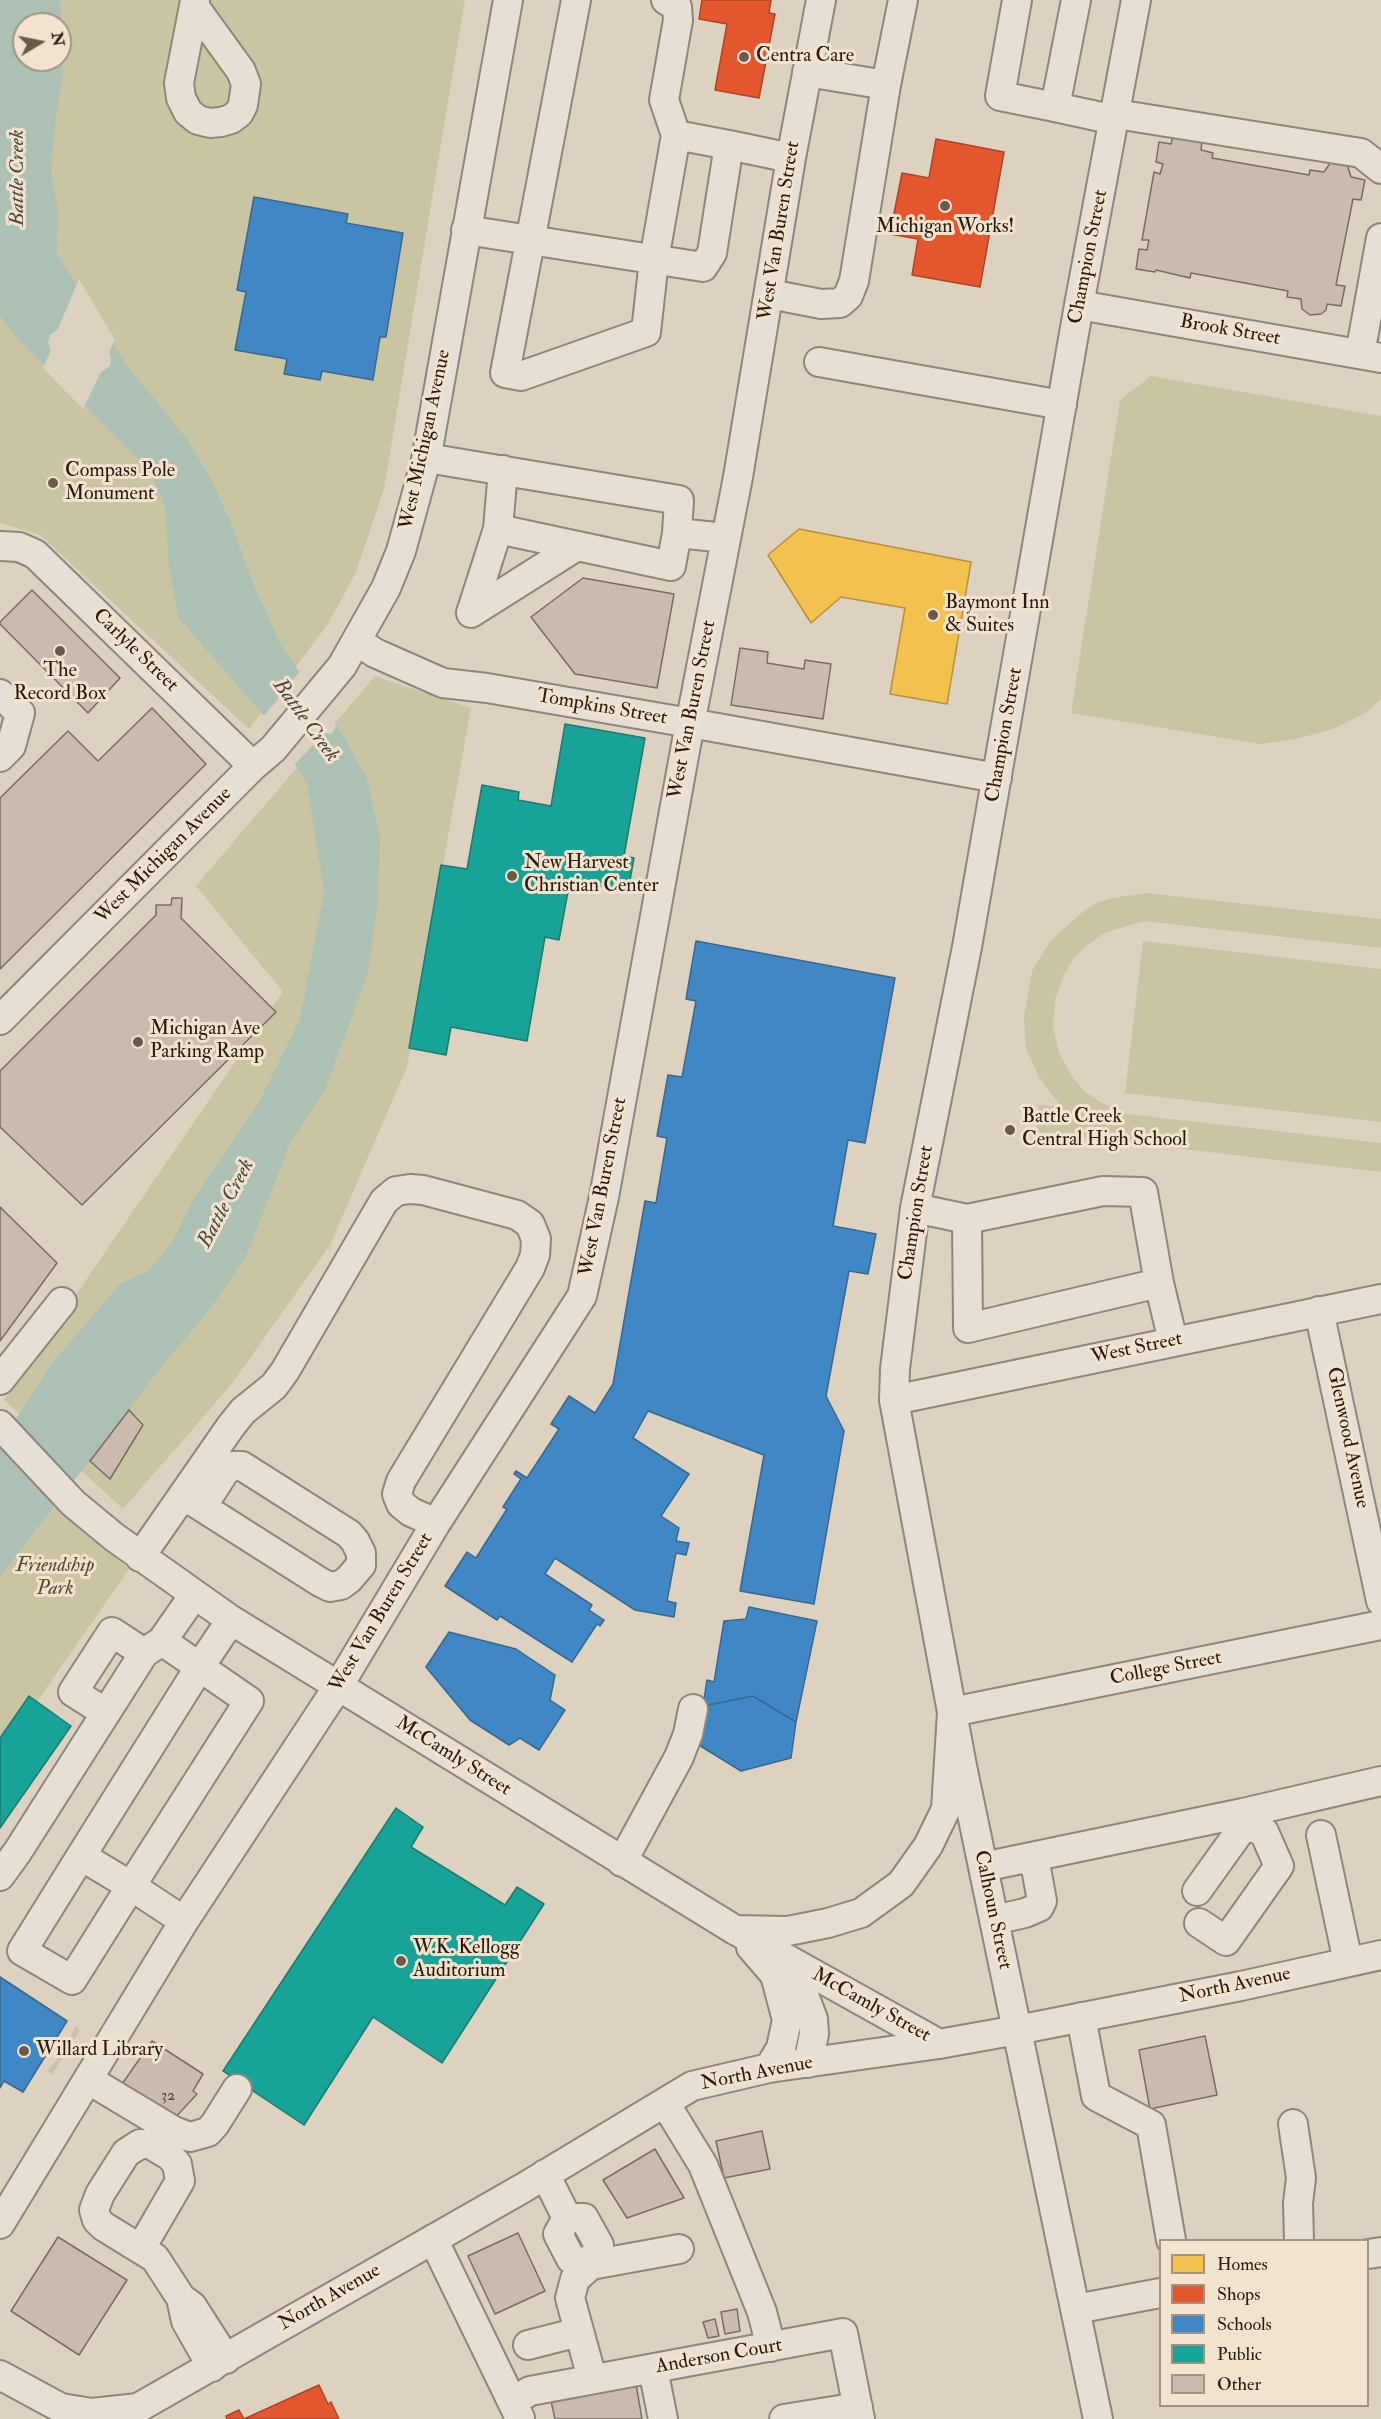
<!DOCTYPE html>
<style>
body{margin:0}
#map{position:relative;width:1381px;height:2419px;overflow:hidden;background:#ddd1c0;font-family:"IM FELL Double Pica",serif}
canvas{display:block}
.legend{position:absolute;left:1159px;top:2239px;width:210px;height:168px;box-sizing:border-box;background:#f1e3ce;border:2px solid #a39281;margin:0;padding:8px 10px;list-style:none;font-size:18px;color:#2d190e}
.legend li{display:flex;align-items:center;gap:12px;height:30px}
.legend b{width:30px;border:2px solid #a39281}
.north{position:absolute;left:12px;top:12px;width:60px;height:60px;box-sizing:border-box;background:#f1e3ce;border:2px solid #a39281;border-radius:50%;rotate:80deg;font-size:16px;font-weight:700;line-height:24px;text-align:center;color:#2d190e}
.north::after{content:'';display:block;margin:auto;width:21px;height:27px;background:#6b594c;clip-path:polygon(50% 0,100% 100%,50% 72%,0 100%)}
</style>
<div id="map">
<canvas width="1381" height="2419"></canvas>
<ul class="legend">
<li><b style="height:16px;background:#f2c14e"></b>Homes</li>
<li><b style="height:16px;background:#e4572e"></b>Shops</li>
<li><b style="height:16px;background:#3f88c5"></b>Schools</li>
<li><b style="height:16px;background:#17a398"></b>Public</li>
<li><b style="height:16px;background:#cdbaae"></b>Other</li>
</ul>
<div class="north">N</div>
</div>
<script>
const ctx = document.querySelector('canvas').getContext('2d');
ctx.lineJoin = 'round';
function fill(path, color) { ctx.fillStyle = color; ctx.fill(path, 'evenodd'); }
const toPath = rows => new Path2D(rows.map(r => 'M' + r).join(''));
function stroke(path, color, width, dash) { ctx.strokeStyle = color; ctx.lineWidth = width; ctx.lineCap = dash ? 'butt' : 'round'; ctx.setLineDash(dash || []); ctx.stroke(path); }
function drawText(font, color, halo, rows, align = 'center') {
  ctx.font = font + ' "IM FELL Double Pica",serif'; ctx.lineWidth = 6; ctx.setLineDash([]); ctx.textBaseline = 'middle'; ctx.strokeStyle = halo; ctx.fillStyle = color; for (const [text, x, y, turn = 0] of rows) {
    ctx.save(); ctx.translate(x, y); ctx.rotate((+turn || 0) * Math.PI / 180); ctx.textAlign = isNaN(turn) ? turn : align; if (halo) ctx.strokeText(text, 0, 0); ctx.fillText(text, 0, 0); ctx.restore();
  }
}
const green = toPath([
 [0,0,465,0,384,489,356,572,328,624,249,729,40,535,0,523],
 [24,24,60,24,60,60,24,60],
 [1151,376,1381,416,1381,699,1367,712,1333,729,1296,739,1260,744,1071,713,1120,400],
 [375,676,471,708,407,1067,330,1245,231,1385,123,1509,4,1400,283,992,196,886],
 [1146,893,1381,919,1381,948,1145,921,1106,932,1086,946,1075,957,1064,974,1055,1001,1053,1026,1059,1053,1071,1075,1084,1091,1102,1103,1127,1114,1381,1143,1381,1172,1036,1132,1039,1105,1062,1107,1041,1081,1026,1049,1024,1016,1032,971,1051,940,1085,910,1098,902,1113,898],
 [1143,941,1381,969,1381,1122,1125,1093],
 [0,1461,129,1569,0,1755],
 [76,2026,80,2030,52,2075,48,2072,48,2070,58,2058]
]);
const water = toPath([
 [0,0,60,0,63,25,63,74,56,119,51,171,58,210,57,253,125,363,187,439,210,477,230,521,252,581,281,645,344,737,367,779,380,837,378,902,368,973,324,1092,289,1145,247,1255,213,1305,159,1370,0,1577,0,1444,52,1363,120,1284,149,1270,173,1241,194,1198,259,1102,300,1019,324,892,307,784,264,716,178,617,168,561,166,510,150,471,15,336,0,316],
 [24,24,60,24,60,60,24,60]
]);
const pier = toPath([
 [79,279,115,340,109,352,111,359,110,366,101,372,83,409,43,368,51,350,48,343,50,335,58,329],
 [302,669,335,718,334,721,336,727,331,734,325,733,293,766,262,718,284,692,281,686,282,681,287,678,293,680]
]);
const homes = toPath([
 [799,529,971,562,947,704,890,694,905,608,841,597,811,623,768,555,799,529]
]);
const shops = toPath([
 [702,0,771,0,769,13,775,14,759,98,715,90,727,24,699,19,702,0],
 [936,139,1004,152,980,287,912,275,918,239,890,234,902,173,929,178,936,139],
 [319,2385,328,2404,331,2402,339,2419,227,2419,226,2416,239,2410,244,2419,319,2385]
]);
const schools = toPath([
 [254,197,348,214,346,223,403,233,386,337,380,337,373,380,322,371,320,380,284,374,287,359,235,350,246,292,237,290,254,197],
 [696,941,895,978,865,1143,848,1140,833,1226,876,1234,868,1274,849,1271,826,1396,844,1431,814,1604,740,1591,764,1455,648,1411,633,1438,689,1474,661,1516,679,1528,676,1541,689,1543,686,1555,676,1553,667,1601,676,1603,674,1617,635,1610,555,1558,545,1574,592,1605,589,1610,604,1620,600,1626,597,1624,572,1662,500,1616,497,1620,445,1586,467,1552,476,1558,507,1509,503,1507,521,1479,514,1474,516,1471,527,1478,559,1429,551,1424,569,1396,595,1413,613,1384,645,1201,656,1203,667,1138,657,1136,668,1075,682,1077,696,1001,686,999,696,941],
 [749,1607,817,1621,796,1722,753,1696,703,1706,707,1680,714,1682,724,1621,746,1619,749,1607],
 [449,1632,516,1649,555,1675,550,1700,565,1710,539,1750,520,1738,509,1745,470,1720,426,1667,449,1632],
 [753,1696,796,1722,791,1758,741,1771,694,1742,703,1706,753,1696],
 [0,1977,67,2021,23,2092,4,2081,0,2088,0,1977]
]);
const public = toPath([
 [565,724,645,738,624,856,634,858,628,891,570,881,559,940,545,937,527,1041,451,1027,446,1055,409,1048,441,865,467,869,482,785,519,792,518,800,551,806,565,724],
 [29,1696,71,1726,0,1828,0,1738,29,1696],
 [396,1808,423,1827,411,1847,505,1905,517,1887,544,1904,442,2063,373,2017,304,2125,223,2071,396,1808]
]);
const building = toPath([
 [1173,136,1202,141,1201,150,1213,153,1212,158,1309,175,1310,170,1324,172,1331,162,1347,164,1351,177,1365,180,1361,200,1353,199,1336,285,1345,286,1341,306,1327,304,1326,310,1321,314,1310,315,1302,309,1301,299,1287,297,1288,291,1191,273,1190,278,1156,270,1155,272,1136,269,1139,249,1147,250,1149,240,1142,240,1154,172,1160,174,1163,164,1156,162,1159,142,1171,144,1173,136],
 [583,578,674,594,657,688,575,674,531,617,583,578],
 [32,590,120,678,88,713,0,624,0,622,32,590],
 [740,648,768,652,767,663,804,669,805,660,831,664,823,719,731,705,740,648],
 [152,708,206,764,0,969,0,798,68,731,98,761,152,708],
 [172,898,182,898,181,918,276,1012,82,1205,0,1127,0,1071,156,915,156,905,171,905,172,898],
 [0,1207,57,1263,0,1341,0,1207],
 [129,1410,143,1425,110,1479,90,1461,129,1410],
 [1205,2036,1217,2095,1150,2109,1139,2050,1205,2036],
 [152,2041,203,2074,193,2091,197,2094,172,2121,120,2087,152,2041],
 [762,2131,770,2169,724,2178,716,2141,762,2131],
 [655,2149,684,2198,627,2218,603,2180,655,2149],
 [518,2233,545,2291,495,2314,468,2256,518,2233],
 [58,2237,127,2280,79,2355,11,2311,58,2237],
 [737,2309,740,2331,725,2334,721,2312,737,2309],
 [715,2319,719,2336,708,2338,703,2322,715,2319],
 [636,2384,642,2419,555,2419,551,2401,636,2384]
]);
const minor = toPath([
 [576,0,505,373,521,376,646,332,654,260,676,135],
 [666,0,677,7,678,20,664,100,676,135,729,145],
 [1017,0,1000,96,1055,107],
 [1076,0,1055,107,1115,120],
 [194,6,241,71,246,84,243,105,239,113,231,119,221,122,210,123,198,120,188,112,181,98,179,83,194,6,195,0],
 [886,85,903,0],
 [1116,114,1361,153,1381,169],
 [466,230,703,267,712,253,729,145,791,158],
 [770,294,821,304,840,303,848,296,854,281,886,85,807,72],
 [1079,305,1381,358],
 [1360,354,1381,238],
 [819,362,1062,405],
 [427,458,679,500,677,533,726,538],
 [503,470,498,529,671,566,677,533],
 [498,529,471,613,577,546],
 [0,546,19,547,35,554,253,766],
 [357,641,375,653,443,683,487,688,690,723,997,778],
 [0,694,20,713,11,746,0,757],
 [0,1020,253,766,273,749,342,666,386,588,401,551,426,460,508,0],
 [915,1208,967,1219,1103,1191,1143,1192,1159,1283,1173,1341],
 [967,1219,968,1328,1159,1283],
 [1319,1311,1381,1601],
 [0,1380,62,1302],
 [894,1400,1381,1299],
 [0,1425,73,1503,114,1537,231,1620,735,1930,939,2044],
 [183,1495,320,1582,330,1587,341,1585,349,1579,361,1565,361,1553,355,1541,349,1534,242,1466,232,1466,225,1471,202,1507],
 [140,1557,231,1426,243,1411,274,1386,285,1371,384,1201,396,1191,410,1189,423,1190,517,1215,530,1224,536,1239,535,1255,530,1268,401,1481,397,1494,401,1504,411,1512,436,1523],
 [162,1641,249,1701,131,1886,184,1921],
 [106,1713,73,1692,112,1632,144,1653],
 [1321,1835,1348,1962],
 [81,1856,131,1886,72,1980,22,1951,81,1856,199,1668,231,1620],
 [622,1862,679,1757,688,1734,693,1709],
 [983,1867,1243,1813,1381,1781],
 [0,1876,18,1851,144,1653,162,1641,194,1595],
 [1197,1891,1245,1824,1264,1832,1279,1866,1226,1941,1199,1923],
 [994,1920,1025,1913,1039,1907,1042,1901,1034,1857],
 [738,1930,788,1931,828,1923,861,1913,901,1884,928,1846,946,1809,952,1712,1381,1625],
 [751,1947,775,1975,787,2020,781,2048,769,2068],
 [775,1975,787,1978,794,1984,805,1998,813,2019,814,2034,808,2063],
 [1081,2017,1096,2096,1151,2125,1171,2240],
 [89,2080,174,2131,190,2137,208,2132,215,2124,237,2089],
 [665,2103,703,2165,762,2312,771,2347],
 [1293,2124,1301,2178,1298,2203,1299,2240],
 [545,2174,567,2218],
 [567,2218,584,2218,599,2245,591,2265,571,2259,558,2234,567,2218],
 [0,2224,184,1921,339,1685,436,1523,582,1296,604,1197,686,745,738,477,791,158,821,0],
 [433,2239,520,2418],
 [141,2248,180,2181,177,2164,170,2156,150,2144,140,2144,126,2153,100,2194,94,2210,97,2220,103,2226,155,2258,181,2298],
 [1368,2254,1381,2252],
 [1076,2309,1160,2293],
 [528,2345,579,2332],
 [212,2367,186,2321,181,2298,192,2306,226,2359],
 [653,2369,663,2419],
 [0,2375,61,2408,92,2413,138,2408,523,2188,692,2086,769,2068,939,2044,1017,2030,1241,1986,1381,1955],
 [592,2378,570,2298,575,2279,591,2265,679,2249],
 [512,2402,530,2391,843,2333,860,2419],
 [784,2419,858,2407],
 [1098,2419,962,1766,894,1400,895,1369,915,1208,967,947,1079,305,1136,0]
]);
const markers = [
 [744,57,6,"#6b594c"],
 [945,206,6,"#6b594c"],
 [53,483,6,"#6b594c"],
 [933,615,6,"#6b594c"],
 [60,651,6,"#6b594c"],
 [512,876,6,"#6b594c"],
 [138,1042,6,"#6b594c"],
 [1010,1130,6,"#6b594c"],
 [401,1961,6,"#6b594c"],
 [24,2051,6,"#6b594c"]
];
const numberNames = [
 ["32",168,2097]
];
const poiNames = [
 ["Centra Care",756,57],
 ["Michigan Works!",945,228,"center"],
 ["Compass Pole",65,472],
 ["Monument",65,495],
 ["Baymont Inn",945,604],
 ["& Suites",945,627],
 ["The",60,672,"center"],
 ["Record Box",60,695,"center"],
 ["New Harvest",524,864],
 ["Christian Center",524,887],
 ["Michigan Ave",150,1030],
 ["Parking Ramp",150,1053],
 ["Battle Creek",1022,1118],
 ["Central High School",1022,1141],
 ["W.K. Kellogg",413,1949],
 ["Auditorium",413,1972],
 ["Willard Library",36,2051]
];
const streetNames = [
 ["West Van Buren Street",780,231,-81],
 ["Champion Street",1089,257,-79],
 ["Brook Street",1230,331,10],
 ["West Michigan Avenue",426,440,-78],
 ["Carlyle Street",135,651,44],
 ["Tompkins Street",602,708,10],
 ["West Van Buren Street",693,710,-79],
 ["Champion Street",1005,735,-80],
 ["West Michigan Avenue",164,856,-45],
 ["West Van Buren Street",604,1187,-79],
 ["Champion Street",917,1213,-81],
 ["West Street",1137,1349,-12],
 ["Glenwood Avenue",1347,1438,78],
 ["West Van Buren Street",382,1613,-59],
 ["College Street",1166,1669,-11],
 ["McCamly Street",453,1757,32],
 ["Calhoun Street",992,1910,78],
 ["North Avenue",1235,1986,-12],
 ["McCamly Street",871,2006,29],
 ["North Avenue",757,2074,-11],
 ["North Avenue",330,2298,-30],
 ["Anderson Court",719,2357,-10]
];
const parkNames = [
 ["Friendship",55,1567],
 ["Park",55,1590]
];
const waterNames = [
 ["Battle Creek",18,178,-90],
 ["Battle Creek",305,721,54],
 ["Battle Creek",227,1204,-62]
];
fill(green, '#c9c5a3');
fill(water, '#acc0b4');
fill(pier, '#ddd1c0');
fill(homes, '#f2c14e');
stroke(homes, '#b78f3b', 1.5);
fill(shops, '#e4572e');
stroke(shops, '#ad4424', 1.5);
fill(schools, '#3f88c5');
stroke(schools, '#3a678e', 1.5);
fill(public, '#17a398');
stroke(public, '#1e7a6f', 1.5);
fill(building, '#cdbaae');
stroke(building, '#776d64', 1.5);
stroke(minor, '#8f867c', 32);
stroke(minor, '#e5dfd5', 28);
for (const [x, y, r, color] of markers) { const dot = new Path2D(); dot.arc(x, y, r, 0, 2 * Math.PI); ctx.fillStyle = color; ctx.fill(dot); stroke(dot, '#f1e3ce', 2); }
drawText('16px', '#564237', null, numberNames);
drawText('20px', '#2d190e', '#f1e3ce', poiNames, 'left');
drawText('20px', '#2d190e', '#f1e3ce', streetNames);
drawText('italic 20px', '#574a34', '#f1e3ce', parkNames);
drawText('italic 21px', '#4d493e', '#f1e3ce', waterNames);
</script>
